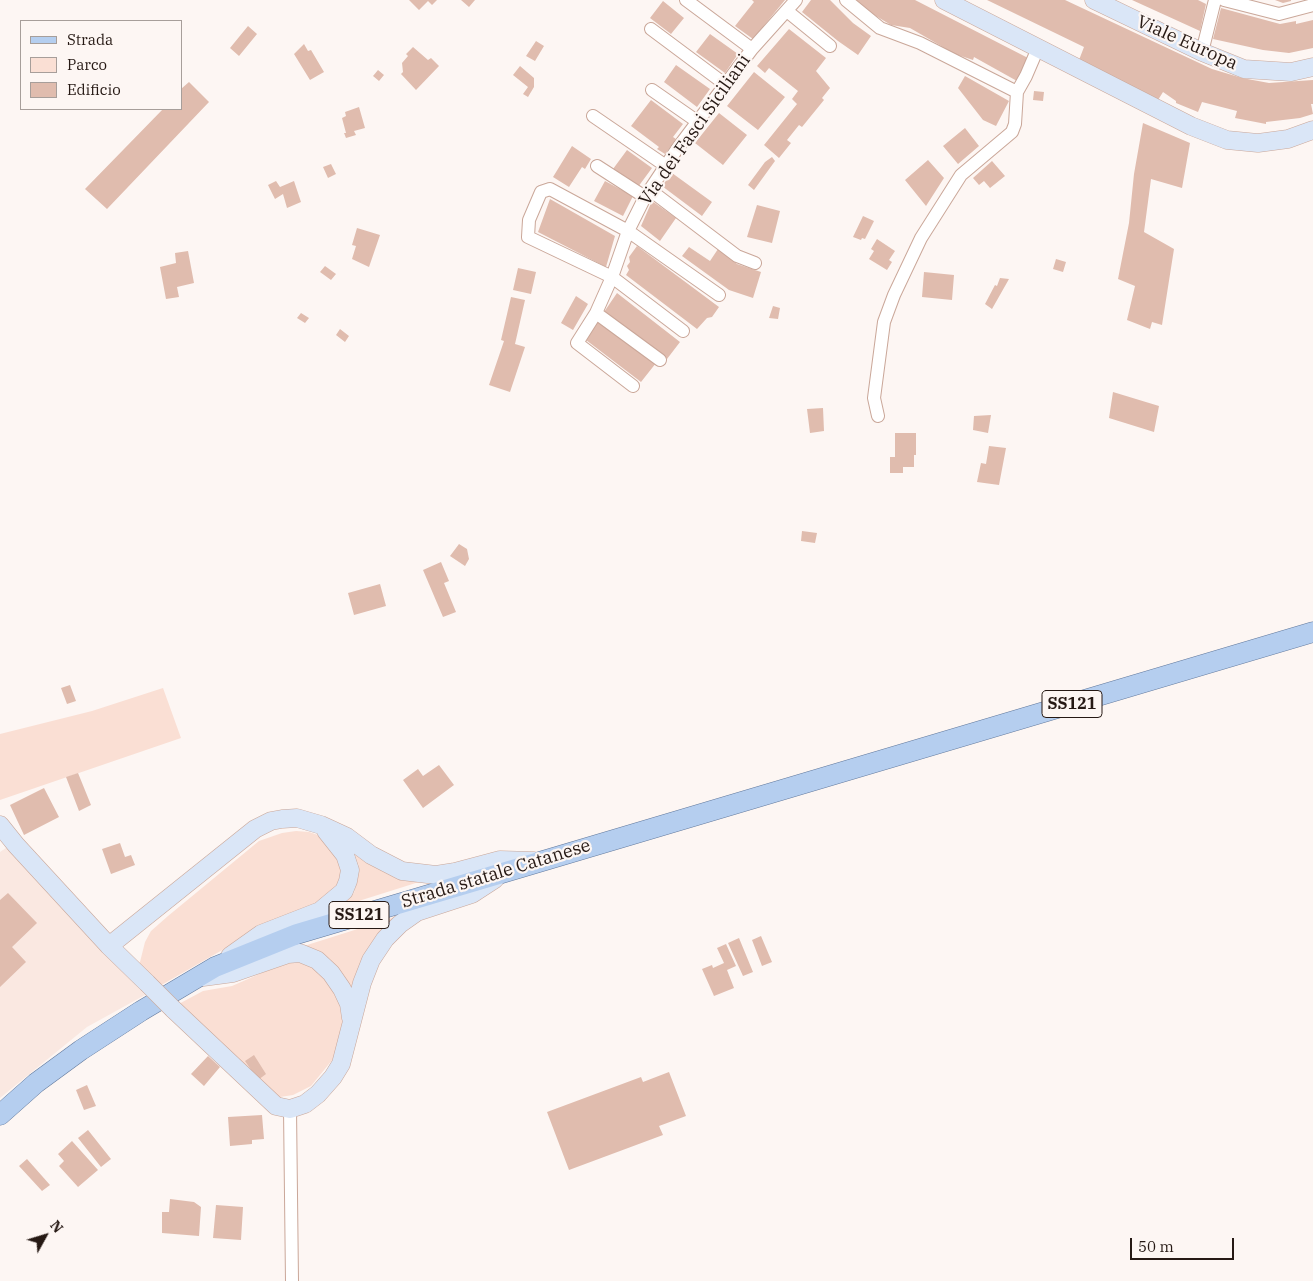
<!DOCTYPE html>
<style>
body{margin:0}
#map{position:relative;width:1313px;height:1281px;overflow:hidden;background:#fdf6f3;font-family:"IBM Plex Serif",serif}
canvas{display:block}
.legend{position:absolute;left:20px;top:20px;width:162px;height:90px;box-sizing:border-box;background:#fdf6f3;border:1px solid #a79e9a;margin:0;padding:6px 9px;list-style:none;font-size:15px;color:#261914}
.legend li{display:flex;align-items:center;gap:10px;height:25px}
.legend b{width:25px;border:1px solid #a79e9a}
.north{position:absolute;left:20px;top:1211px;width:50px;height:50px;-webkit-text-stroke:4px #fdf6f3;paint-order:stroke;rotate:51deg;font-size:14px;font-weight:700;line-height:20px;text-align:center;color:#261914}
.north::after{content:'';display:block;margin:auto;width:18px;height:22px;background:#261914;clip-path:polygon(50% 0,100% 100%,50% 72%,0 100%)}
.scale{position:absolute;left:1130px;top:1238px;width:104px;height:22px;box-sizing:border-box;border:2px solid #261914;border-top:0;padding-left:6px;font-size:15px;line-height:18px;white-space:nowrap;color:#261914;-webkit-text-stroke:4px #fdf6f3;paint-order:stroke}
</style>
<div id="map">
<canvas width="1313" height="1281"></canvas>
<ul class="legend">
<li><b style="height:6px;background:#b5ceef"></b>Strada</li>
<li><b style="height:14px;background:#fadfd4"></b>Parco</li>
<li><b style="height:14px;background:#e0bcae"></b>Edificio</li>
</ul>
<div class="north">N</div>
<div class="scale">50 m</div>
</div>
<script>
const ctx = document.querySelector('canvas').getContext('2d');
ctx.lineJoin = 'round';
function fill(path, color) { ctx.fillStyle = color; ctx.fill(path, 'evenodd'); }
const toPath = rows => new Path2D(rows.map(r => 'M' + r).join(''));
function stroke(path, color, width, dash) { ctx.strokeStyle = color; ctx.lineWidth = width; ctx.lineCap = dash ? 'butt' : 'round'; ctx.setLineDash(dash || []); ctx.stroke(path); }
function drawText(font, color, halo, rows, align = 'center') {
  ctx.font = font + ' "IBM Plex Serif",serif'; ctx.lineWidth = 4.5; ctx.setLineDash([]); ctx.textBaseline = 'middle'; ctx.strokeStyle = halo; ctx.fillStyle = color; for (const [text, x, y, turn = 0] of rows) {
    ctx.save(); ctx.translate(x, y); ctx.rotate((+turn || 0) * Math.PI / 180); ctx.textAlign = isNaN(turn) ? turn : align; if (halo) ctx.strokeText(text, 0, 0); ctx.fillText(text, 0, 0); ctx.restore();
  }
}
const built = toPath([
 [9,846,104,952,145,995,87,1027,0,1098,0,852]
]);
const green = toPath([
 [163,688,181,738,0,800,0,734,92,711],
 [296,831,309,832,324,837,336,849,346,876,330,899,264,926,158,987,138,970,145,942,151,931,168,916,259,841,282,833],
 [354,852,418,881,419,882,346,905,344,903,354,893,358,877,359,866],
 [397,916,355,993,304,946,386,920],
 [298,960,307,963,329,978,344,1013,341,1031,337,1050,333,1059,311,1086,293,1095,280,1097,270,1095,175,1006,203,991,232,986,289,961]
]);
const building = toPath([
 [409,0,437,0,432,5,428,1,419,10],
 [461,0,475,0,469,7],
 [752,0,785,0,753,39,735,26,754,2],
 [811,0,830,0,853,23,871,36,858,55,838,41,802,12],
 [854,0,915,0,1028,58,1017,81,974,57,973,60,955,54,910,28,891,25,861,7],
 [987,0,1065,0,1212,69,1242,78,1269,83,1313,80,1313,104,1311,104,1313,114,1300,118,1266,122,1266,124,1235,118,1237,111,1202,102,1198,112,1176,103,1176,101,1163,92,1158,100,1079,60,1084,47],
 [1132,0,1198,0,1206,4,1200,31],
 [1275,0,1291,0,1291,1,1283,3],
 [663,1,684,18,671,34,650,18],
 [1221,8,1280,24,1296,21,1296,24,1313,20,1313,48,1289,53,1263,50,1213,39],
 [248,26,257,34,239,56,230,48],
 [789,29,826,58,816,71,830,88,822,98,824,100,802,127,799,125,787,140,791,143,779,158,764,145,797,104,792,99,798,91,769,68,765,73,757,66],
 [710,34,738,54,725,73,696,52],
 [536,41,544,46,535,61,526,56],
 [304,44,308,51,311,50,324,72,310,80,294,54],
 [413,47,428,60,431,58,439,66,416,90,401,74,403,72,402,63,408,56,406,54],
 [676,65,710,89,697,107,664,82],
 [520,66,534,78,534,87,528,97,523,94,528,87,513,75],
 [378,70,384,75,379,81,373,76],
 [754,72,785,97,758,130,727,106],
 [965,76,1009,101,996,126,983,120,958,88],
 [189,82,209,102,107,209,85,189,163,109,181,109,181,89],
 [1034,91,1044,92,1043,101,1033,100],
 [651,100,683,124,673,137,676,139,665,154,657,149,659,147,631,126],
 [359,107,365,128,354,131,356,135,346,138,344,133,346,133,342,118,346,116,345,112],
 [719,113,747,135,723,165,695,143],
 [1143,123,1190,143,1182,188,1151,179,1144,232,1174,249,1162,325,1152,322,1150,329,1127,320,1135,286,1118,279,1129,223,1134,174],
 [965,128,979,146,958,164,943,146],
 [572,146,591,159,585,169,582,167,569,187,553,177],
 [627,150,652,168,638,187,613,169],
 [772,157,775,161,754,190,748,185,765,162],
 [928,160,944,178,926,206,905,180],
 [992,161,1005,176,990,188,984,181,979,185,973,178],
 [331,164,336,174,328,178,323,167],
 [672,173,712,202,702,216,662,186],
 [276,181,280,187,294,181,301,202,287,208,283,194,275,199,268,185],
 [605,181,633,196,623,216,594,201],
 [550,199,615,236,606,267,538,232],
 [652,201,676,218,660,241,641,226],
 [757,205,780,211,772,243,747,237],
 [863,216,874,221,865,239,862,238,861,240,853,237],
 [357,228,380,235,369,267,352,259,356,246,352,245],
 [877,239,895,251,889,260,892,262,887,270,869,259,874,251,871,249],
 [637,246,719,307,712,317,707,318,697,329,626,275,629,270,627,266,630,262,629,257],
 [689,247,710,261,718,249,737,264,761,272,753,298,729,290,682,256],
 [188,251,194,283,177,287,179,297,166,299,160,267,176,263,175,253],
 [1056,259,1066,262,1063,272,1053,269],
 [325,266,336,274,331,280,320,272],
 [518,268,536,272,531,294,513,290],
 [924,272,954,275,952,300,922,297],
 [1000,278,1009,279,992,309,985,304,995,285,997,286],
 [617,293,680,342,667,359,604,312],
 [576,296,588,304,573,330,561,323],
 [511,297,525,300,515,344,525,347,510,392,489,385,504,341,501,340],
 [773,306,780,308,778,319,769,318],
 [301,313,309,318,305,323,297,318],
 [597,321,656,363,641,382,586,340],
 [340,329,349,336,345,342,336,335],
 [1113,392,1159,406,1154,432,1109,418],
 [823,408,824,431,810,433,807,409],
 [991,415,988,433,973,430,974,416],
 [895,433,916,433,916,455,914,455,914,467,903,467,903,473,890,473,890,457,895,457],
 [989,446,1006,448,999,485,977,482,981,463,986,464],
 [802,531,817,533,815,543,801,541],
 [459,544,467,549,469,559,465,566,450,556],
 [441,562,449,581,444,583,456,612,443,617,423,570],
 [380,584,386,606,354,615,348,593],
 [70,685,76,701,67,704,61,688],
 [439,765,454,785,423,808,403,780,418,769,423,776],
 [78,773,91,805,79,811,66,777],
 [44,788,59,817,24,835,10,805],
 [120,843,125,857,131,855,135,865,111,874,102,849],
 [8,893,37,923,12,947,26,962,0,987,0,900],
 [761,936,772,962,762,966,752,940],
 [739,938,753,972,743,976,728,943],
 [726,944,736,966,727,970,734,988,714,996,702,969,712,965,713,968,724,963,717,948],
 [254,1055,266,1074,258,1080,245,1061],
 [208,1056,220,1067,204,1086,191,1074],
 [669,1072,686,1116,659,1126,663,1135,569,1170,547,1112,641,1077,643,1082],
 [87,1085,96,1106,84,1110,76,1090],
 [262,1115,264,1139,252,1140,252,1144,230,1146,228,1117],
 [88,1130,111,1159,101,1167,78,1138],
 [72,1141,98,1170,78,1187,59,1166,64,1161,58,1154],
 [27,1159,50,1185,42,1191,19,1166],
 [170,1199,194,1202,201,1207,199,1236,162,1233,162,1212,169,1212],
 [216,1205,243,1207,241,1240,213,1238]
]);
const street = toPath([
 [686,0,752,49],
 [846,0,880,28,920,43,1017,92],
 [1224,0,1279,14,1313,5],
 [787,11,830,46],
 [651,29,726,85],
 [1202,52,1215,0],
 [652,90,698,122],
 [593,116,666,166],
 [597,166,645,197],
 [650,190,737,256,755,263],
 [596,313,660,360],
 [683,331,612,277,528,237,529,220,541,192,550,189,628,231,719,295],
 [633,386,577,343,596,313,612,277,628,231,645,197,677,149,752,49,796,0],
 [878,416,874,398,884,322,894,295,921,238,961,175,1012,132,1015,124,1017,92,1026,76,1038,48],
 [290,1109,292,1281]
]);
const secondary = toPath([
 [944,0,1191,126,1227,140,1258,143,1288,139,1313,130],
 [1094,0,1202,52,1244,69,1291,72,1313,67],
 [0,825,16,845,109,946,147,983],
 [109,946,255,829,271,821,282,819,297,818,321,825,347,837,371,855,402,871,436,875,455,872,500,860,534,861],
 [230,956,261,934,320,911,344,891,348,881,350,870,345,855,326,831],
 [203,977,233,973,288,954,300,953,317,960,331,973,342,989,349,1004,351,1018],
 [173,1009,276,1106,290,1109,305,1104,318,1094,333,1077,341,1064,362,983,371,960,385,939,400,924,417,912,472,894,495,879]
]);
const primary = toPath([
 [0,1115,36,1083,81,1050,141,1011,215,967,297,934,1313,632]
]);
const secondaryBridge = toPath([
 [147,983,173,1009]
]);
const shields = [
 [1072,704,60],
 [359,915,60]
];
const shieldNames = [
 ["SS121",1072,704],
 ["SS121",359,915]
];
const streetNames = [
 ["Viale Europa",1187,43,24],
 ["Via dei Fasci Siciliani",695,130,-55],
 ["Strada statale Catanese",496,874,-17]
];
fill(built, '#fae8e1');
fill(green, '#fadfd4');
fill(building, '#e0bcae');
stroke(street, '#caa799', 14);
stroke(secondary, '#caa799', 19);
stroke(primary, '#62799c', 21);
stroke(street, '#fff', 12);
stroke(secondary, '#dae6f7', 18);
stroke(primary, '#b5ceef', 20);
stroke(secondaryBridge, '#caa799', 19, []);
stroke(secondaryBridge, '#dae6f7', 18);
for (const [x, y, w] of shields) { const box = new Path2D(); box.roundRect(x - w / 2, y - 13.5, w, 27, 4); ctx.fillStyle = '#fdf6f3'; ctx.fill(box); stroke(box, '#261914', 1); }
drawText('bold 16px', '#261914', null, shieldNames);
drawText('18px', '#261914', '#fdf6f3', streetNames);
</script>
